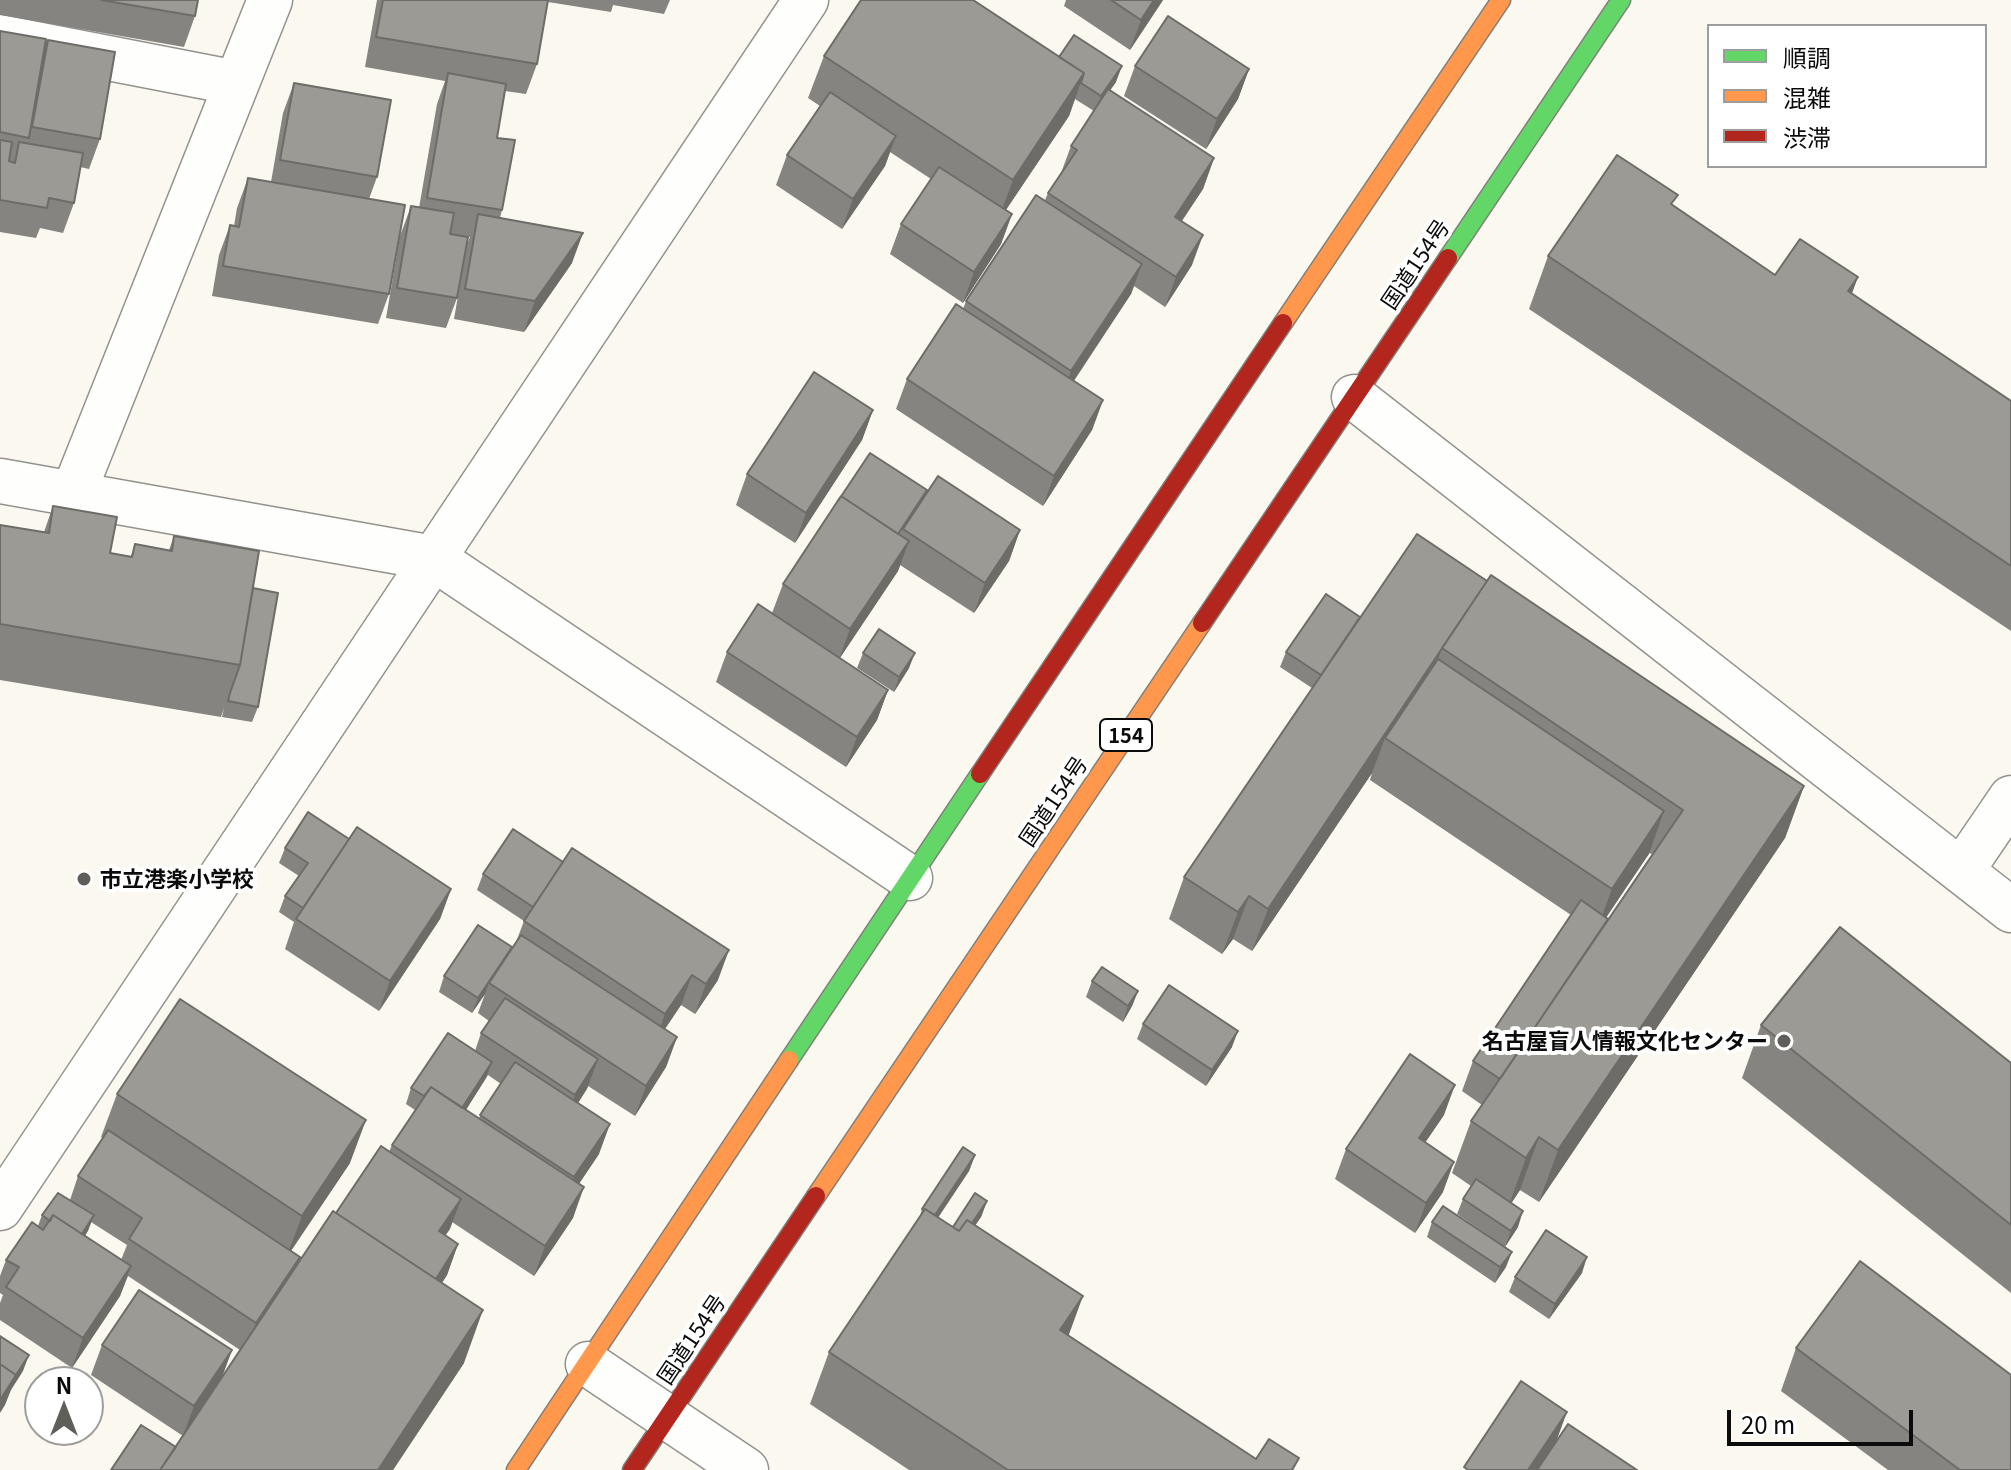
<!DOCTYPE html>
<meta charset="utf-8">
<style>
body{margin:0}
#map{position:relative;width:2011px;height:1470px;overflow:hidden;background:#faf8ef;font-family:Georgia,"Noto Sans JP",serif}
canvas{display:block}
.legend{position:absolute;left:1707px;top:24px;width:280px;height:144px;box-sizing:border-box;background:#fff;border:2px solid #9d9d9d;margin:0;padding:10px 14px;list-style:none;font-size:24px;color:#0b0b0b}
.legend li{display:flex;align-items:center;gap:16px;height:40px}
.legend b{width:40px;border:2px solid #9d9d9d}
.north{position:absolute;left:24px;top:1366px;width:80px;height:80px;box-sizing:border-box;background:#fff;border:2px solid #9d9d9d;border-radius:50%;rotate:0deg;font-size:22px;font-weight:700;line-height:32px;text-align:center;color:#0b0b0b}
.north::after{content:'';display:block;margin:auto;width:28px;height:36px;background:#5f5e5b;clip-path:polygon(50% 0,100% 100%,50% 72%,0 100%)}
.scale{position:absolute;left:1727px;top:1410px;width:186px;height:36px;box-sizing:border-box;border:4px solid #0b0b0b;border-top:0;padding-left:10px;font-size:24px;line-height:28px;white-space:nowrap;color:#0b0b0b;-webkit-text-stroke:6px #fff;paint-order:stroke}
</style>
<div id="map">
<canvas width="2011" height="1470"></canvas>
<ul class="legend">
<li><b style="height:10px;background:#63d668"></b>順調</li>
<li><b style="height:10px;background:#ff974d"></b>混雑</li>
<li><b style="height:10px;background:#b3261e"></b>渋滞</li>
</ul>
<div class="north">N</div>
<div class="scale">20 m</div>
</div>
<script>
const ctx = document.querySelector('canvas').getContext('2d');
ctx.lineJoin = 'round';
const toPath = rows => new Path2D(rows.map(r => 'M' + r).join(''));
function stroke(path, color, width, dash) { ctx.strokeStyle = color; ctx.lineWidth = width; ctx.lineCap = dash ? 'butt' : 'round'; ctx.setLineDash(dash || []); ctx.stroke(path); }
function fill(path, color) { ctx.fillStyle = color; ctx.fill(path, 'evenodd'); }
function drawText(font, color, halo, rows, align = 'center') {
  ctx.font = font + ' Georgia,"Noto Sans JP",serif'; ctx.lineWidth = 8; ctx.setLineDash([]); ctx.textBaseline = 'middle'; ctx.strokeStyle = halo; ctx.fillStyle = color; for (const [text, x, y, turn = 0] of rows) {
    ctx.save(); ctx.translate(x, y); ctx.rotate((+turn || 0) * Math.PI / 180); ctx.textAlign = isNaN(turn) ? turn : align; if (halo) ctx.strokeText(text, 0, 0); ctx.fillText(text, 0, 0); ctx.restore();
  }
}
const street = toPath([
 [0,37,237,83],
 [1354,397,2011,910],
 [0,481,433,558,910,878],
 [73,494,270,0],
 [1962,870,2011,798],
 [0,1208,806,0],
 [588,1364,746,1470]
]);
const fast = toPath([
 [1448,258,1621,0],
 [789,1060,980,774]
]);
const slow = toPath([
 [1283,323,1501,0],
 [816,1196,1202,623],
 [516,1470,789,1060]
]);
const jam = toPath([
 [1202,623,1448,258],
 [980,774,1283,323],
 [632,1470,816,1196]
]);
const wall = toPath([
 [0,0,198,0,195,16,184,47,0,15],
 [377,0,670,0,664,14,613,5,611,12,548,2,537,64,526,94,505,91,497,138,502,210,500,218,572,263,524,332,454,319,467,244,470,237,450,234,457,298,446,328,386,318,400,236,411,206,419,208,437,104,445,81,365,67],
 [1066,0,1163,0,1130,50,1064,6],
 [0,31,44,50,48,40,100,139,89,169,80,167,74,203,63,233,40,228,36,238,0,232],
 [824,56,1059,57,1116,82,1110,90,1214,158,1203,189,1182,221,1192,265,1165,307,1134,286,1131,294,1074,381,1103,400,1092,430,1043,506,896,409,907,379,963,309,966,301,1045,200,1048,193,1061,173,1071,146,1094,111,1075,99,1069,116,1006,210,1012,214,1001,244,963,303,890,254,901,224,931,179,890,152,885,166,842,229,776,185,787,155,820,106,808,98],
 [1135,66,1249,69,1238,99,1206,149,1124,96],
 [294,83,377,177,369,199,389,294,378,324,212,296,219,255,230,225,234,226,237,208,248,178,271,182,283,113],
 [1674,206,1775,275,2011,401,2011,631,1529,309,1548,256],
 [873,410,862,440,795,543,736,505,747,474],
 [927,490,1020,530,1009,561,974,613,900,565,898,571,840,658,888,690,877,720,846,767,716,682,727,652,772,613,783,584],
 [53,506,110,553,131,556,135,544,169,550,174,536,253,588,258,707,252,722,222,717,224,708,221,717,0,680,0,525,44,532],
 [1487,581,1804,786,1785,838,1539,1202,1520,1190,1511,1203,1518,1227,1505,1247,1457,1214,1463,1199,1471,1186,1452,1173,1471,1121,1482,1105,1462,1091,1473,1061,1571,915,1370,780,1372,773,1252,951,1233,939,1222,954,1169,919,1184,877,1312,688,1280,667,1286,652,1360,617],
 [1649,853,1652,854,1608,919,1606,918],
 [863,653,909,668,894,692,857,668],
 [349,839,451,889,440,919,379,1011,285,949,294,922,279,912,285,896,299,876,279,863,285,848],
 [483,874,718,980,695,1014,681,1005,665,1029,677,1037,666,1067,635,1116,588,1086,578,1103,599,1154,579,1184,573,1218,534,1276,452,1222,445,1236,458,1244,447,1275,442,1283,464,1363,393,1470,111,1470,176,1447,183,1436,91,1375,102,1345,232,1350,221,1378,240,1350,128,1276,120,1296,72,1368,0,1320,0,1303,3,1295,0,1293,0,1276,6,1260,38,1226,42,1215,70,1200,78,1176,103,1138,101,1137,117,1094,350,1163,291,1251,297,1264,336,1213,389,1152,392,1145,415,1110,406,1104,411,1088,475,1051,481,1033,489,1021,478,1013,485,994,472,1013,439,992,444,976,510,951,516,942,524,921,477,890],
 [488,1075,501,1084,479,1118,466,1110],
 [91,1222,127,1245,121,1260,85,1236],
 [1092,981,1138,991,1132,1006,1123,1022,1086,997],
 [1143,1024,1232,1047,1206,1086,1137,1039],
 [1761,1025,2011,1063,2011,1293,1742,1078],
 [1444,1115,1425,1142,1443,1192,1415,1233,1335,1179,1346,1149],
 [975,1155,969,1171,938,1218,953,1227,987,1201,981,1217,975,1225,1068,1336,1256,1459,1295,1470,909,1470,810,1404,829,1352,920,1216,922,1209],
 [1432,1222,1506,1267,1495,1283,1427,1237],
 [1582,1273,1549,1319,1509,1292,1515,1277],
 [1796,1348,2011,1470,1888,1470,1781,1391]
]);
const shadedWall = toPath([
 [1154,0,1163,0,1130,50,1141,20],
 [1122,66,1116,82,1095,112,1101,96],
 [1249,69,1238,99,1206,149,1217,119],
 [1084,73,1069,116,997,223,1013,180],
 [896,136,885,166,842,229,853,199],
 [1214,158,1203,189,1164,247,1175,217],
 [1012,214,1001,244,963,303,974,272],
 [583,233,572,263,524,332,535,301],
 [1203,235,1192,265,1165,307,1176,277],
 [1142,264,1131,294,1060,401,1071,371],
 [1858,277,1839,329,1848,291],
 [1103,400,1092,430,1043,506,1054,476],
 [873,410,862,440,795,543,806,513],
 [1020,530,1009,561,974,613,985,583],
 [909,541,898,571,839,659,850,629],
 [1441,651,1426,693,1385,738,1372,773,1252,951,1268,909],
 [915,653,909,668,894,692,899,677],
 [888,690,877,720,846,767,857,737],
 [1804,786,1785,838,1539,1202,1558,1150],
 [1664,811,1649,854,1596,932,1612,889],
 [451,889,440,919,379,1011,390,981],
 [1249,896,1233,939,1222,954,1238,912],
 [512,947,489,983,485,994,472,1013,478,998],
 [729,950,718,980,695,1014,706,984],
 [692,975,681,1005,654,1045,665,1014],
 [1138,991,1132,1006,1123,1022,1128,1006],
 [1238,1031,1232,1047,1206,1086,1212,1070],
 [677,1037,666,1067,635,1116,646,1086],
 [598,1059,587,1089,564,1125,575,1095],
 [492,1062,486,1078,451,1133,456,1117],
 [1455,1085,1444,1115,1408,1168,1419,1138],
 [366,1120,350,1163,286,1258,302,1216],
 [610,1124,599,1154,563,1207,574,1177],
 [1539,1137,1520,1190,1507,1210,1526,1158],
 [975,1155,969,1171,928,1232,934,1216],
 [1454,1162,1443,1192,1415,1233,1426,1203],
 [584,1187,573,1218,534,1276,545,1246],
 [461,1199,450,1229,428,1261,439,1231],
 [987,1201,981,1217,958,1251,964,1235],
 [1523,1211,1518,1227,1505,1247,1511,1231],
 [94,1215,88,1231,72,1255,78,1239],
 [458,1244,447,1275,417,1321,428,1291],
 [1512,1252,1506,1267,1495,1283,1500,1267],
 [300,1257,289,1287,245,1353,256,1323],
 [1587,1257,1582,1273,1549,1319,1555,1304],
 [131,1266,120,1296,72,1368,83,1338],
 [1083,1296,1064,1348,1060,1330],
 [483,1310,464,1363,393,1470,378,1470],
 [232,1350,221,1380,183,1436,194,1406],
 [29,1355,23,1371,11,1390,5,1405,0,1413,0,1400],
 [1567,1412,1556,1442,1537,1470,1528,1470]
]);
const building = toPath([
 [101,0,198,0,195,16,101,0],
 [383,0,548,0,537,64,376,37,383,0],
 [861,0,973,0,1084,73,1013,180,824,56,861,0],
 [1111,0,1154,0,1141,20,1111,0],
 [1168,16,1249,69,1217,119,1135,66,1168,16],
 [0,31,46,39,29,138,0,132,0,31],
 [1074,35,1122,66,1101,96,1081,83,1084,73,1059,57,1074,35],
 [48,40,115,52,100,139,32,127,48,40],
 [448,73,506,84,497,138,515,140,502,210,427,198,448,73],
 [294,83,391,100,377,177,280,160,294,83],
 [1108,89,1214,158,1175,217,1203,235,1176,277,1048,193,1077,150,1071,146,1108,89],
 [830,92,896,136,853,199,787,155,830,92],
 [0,140,12,142,9,161,15,163,19,142,83,153,74,203,49,198,47,208,0,200,0,140],
 [1617,155,1678,195,1671,204,1775,275,1800,239,1858,277,1848,291,2011,401,2011,566,1548,256,1617,155],
 [939,167,1012,214,974,272,901,224,939,167],
 [248,178,405,205,389,294,223,266,230,225,239,227,248,178],
 [1036,195,1142,264,1071,371,966,301,1036,195],
 [411,206,454,213,450,234,468,237,457,298,397,288,411,206],
 [478,214,583,233,535,301,465,289,478,214],
 [956,304,1103,400,1054,476,907,379,956,304],
 [814,372,873,410,806,513,747,474,814,372],
 [870,453,927,490,898,534,841,496,838,501,870,453],
 [938,476,1020,530,985,583,903,529,938,476],
 [841,496,909,541,850,629,783,584,841,496],
 [53,506,117,517,110,553,132,557,135,544,172,551,174,536,259,551,240,665,0,624,0,525,49,533,53,506],
 [1417,534,1487,581,1268,909,1249,896,1238,912,1184,877,1417,534],
 [1491,575,1804,786,1558,1150,1539,1137,1526,1158,1471,1121,1683,810,1442,648,1491,575],
 [253,588,278,593,258,707,228,701,230,693,240,665,253,588],
 [1326,594,1360,617,1321,675,1286,652,1326,594],
 [758,604,888,690,857,737,727,652,758,604],
 [879,629,915,653,899,677,863,653,879,629],
 [1438,659,1664,811,1612,889,1385,738,1438,659],
 [308,812,349,839,303,908,285,896,308,863,285,848,308,812],
 [357,827,451,889,390,981,296,919,357,827],
 [513,829,563,862,533,907,483,874,513,829],
 [572,848,729,950,706,984,692,975,665,1014,524,921,572,848],
 [1581,900,1608,919,1500,1079,1473,1061,1581,900],
 [478,925,512,947,478,998,444,976,478,925],
 [1840,927,2011,1063,2011,1225,1761,1025,1840,927],
 [521,935,677,1037,646,1086,489,983,521,935],
 [1102,967,1138,991,1128,1006,1092,981,1102,967],
 [1169,985,1238,1031,1212,1070,1143,1024,1169,985],
 [505,998,598,1059,575,1095,481,1033,505,998],
 [180,999,366,1120,302,1216,117,1094,180,999],
 [448,1033,492,1062,462,1108,431,1087,424,1096,411,1088,448,1033],
 [1410,1054,1455,1085,1419,1138,1454,1162,1426,1203,1346,1149,1410,1054],
 [515,1062,610,1124,574,1177,480,1115,515,1062],
 [431,1087,584,1187,545,1246,392,1145,431,1087],
 [108,1130,300,1257,256,1323,129,1239,142,1218,78,1176,108,1130],
 [381,1146,461,1199,439,1231,458,1244,436,1279,336,1213,381,1146],
 [963,1147,975,1155,935,1215,925,1209,924,1210,922,1209,963,1147],
 [1476,1179,1523,1211,1511,1231,1463,1199,1476,1179],
 [58,1193,94,1215,82,1234,53,1215,50,1221,42,1215,58,1193],
 [975,1193,987,1201,972,1223,967,1220,959,1231,953,1227,975,1193],
 [1443,1206,1512,1252,1500,1267,1432,1222,1443,1206],
 [925,1209,959,1231,967,1220,1083,1296,1060,1330,1256,1459,1269,1439,1299,1458,1292,1470,1008,1470,829,1352,925,1209],
 [333,1211,483,1310,378,1470,160,1470,333,1211],
 [53,1215,131,1266,83,1338,6,1287,19,1267,6,1260,32,1222,43,1230,53,1215],
 [1546,1230,1587,1257,1555,1304,1515,1277,1546,1230],
 [1860,1261,2011,1375,2011,1470,1960,1470,1796,1348,1860,1261],
 [139,1290,232,1350,194,1406,102,1345,139,1290],
 [0,1336,29,1355,16,1375,0,1364,0,1336],
 [0,1364,16,1375,0,1400,0,1364],
 [1521,1381,1567,1412,1528,1470,1468,1470,1464,1467,1521,1381],
 [1568,1424,1637,1470,1537,1470,1568,1424],
 [141,1425,176,1447,160,1470,111,1470,141,1425]
]);
const markers = [
 [84,879,8,"#5f5e5b"],
 [1784,1041,8,"#5f5e5b"]
];
const shields = [
 [1126,735,52]
];
const shieldNames = [
 ["154",1126,735]
];
const streetNames = [
 ["国道154号",1415,264,-56],
 ["国道154号",1053,801,-56],
 ["国道154号",691,1339,-56]
];
const poiNames = [
 ["市立港楽小学校",100,879],
 ["名古屋盲人情報文化センター",1768,1041,"right"]
];
stroke(street, '#93928e', 47);
stroke(fast, '#807f7b', 21);
stroke(slow, '#807f7b', 21);
stroke(jam, '#807f7b', 21);
stroke(street, '#fefefd', 44);
stroke(fast, '#63d668', 18);
stroke(slow, '#ff974d', 18);
stroke(jam, '#b3261e', 18);
fill(wall, '#868480');
fill(shadedWall, '#6d6c68');
fill(building, '#9c9a95');
stroke(building, '#6d6c68', 2);
for (const [x, y, r, color] of markers) { const dot = new Path2D(); dot.arc(x, y, r, 0, 2 * Math.PI); ctx.fillStyle = color; ctx.fill(dot); stroke(dot, '#fff', 3); }
for (const [x, y, w] of shields) { const box = new Path2D(); box.roundRect(x - w / 2, y - 16, w, 32, 6); ctx.fillStyle = '#fff'; ctx.fill(box); stroke(box, '#0b0b0b', 2); }
drawText('bold 20px', '#0b0b0b', null, shieldNames);
drawText('22px', '#0b0b0b', '#fff', streetNames);
drawText('bold 22px', '#0b0b0b', '#fff', poiNames, 'left');
</script>
